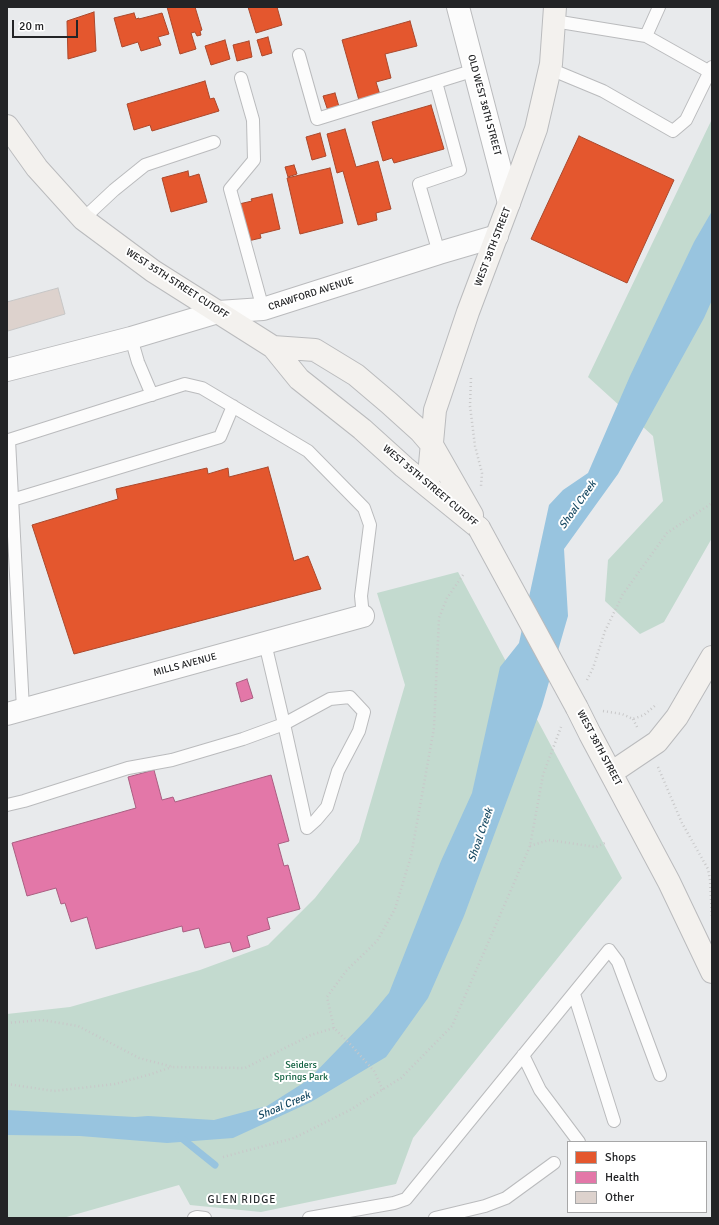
<!DOCTYPE html>
<style>
body{margin:0}
#map{position:relative;width:719px;height:1225px;overflow:hidden;background:#e8eaec;font-family:Signika,sans-serif}
canvas{display:block}
.frame{position:absolute;inset:0;border:8px solid #232426;pointer-events:none}
.legend{position:absolute;left:567px;top:1141px;width:140px;height:72px;box-sizing:border-box;background:#fff;border:1px solid #a7a7a8;margin:0;padding:5px 7px;list-style:none;font-size:12px;color:#232426}
.legend li{display:flex;align-items:center;gap:8px;height:20px}
.legend b{width:20px;border:1px solid #a7a7a8}
.scale{position:absolute;left:12px;top:20px;width:66px;height:18px;box-sizing:border-box;border:2px solid #232426;border-top:0;padding-left:5px;font-size:12px;line-height:14px;white-space:nowrap;color:#232426;-webkit-text-stroke:3px #fff;paint-order:stroke}
</style>
<div id="map">
<canvas width="719" height="1225"></canvas>
<div class="frame"></div>
<ul class="legend">
<li><b style="height:11px;background:#e4572e"></b>Shops</li>
<li><b style="height:11px;background:#e377a8"></b>Health</li>
<li><b style="height:11px;background:#ddd2cd"></b>Other</li>
</ul>
<div class="scale">20 m</div>
</div>
<script>
const ctx = document.querySelector('canvas').getContext('2d');
ctx.lineJoin = 'round';
function fill(path, color) { ctx.fillStyle = color; ctx.fill(path, 'evenodd'); }
const toPath = rows => new Path2D(rows.map(r => 'M' + r).join(''));
function stroke(path, color, width, dash) { ctx.strokeStyle = color; ctx.lineWidth = width; ctx.lineCap = dash ? 'butt' : 'round'; ctx.setLineDash(dash || []); ctx.stroke(path); }
function drawText(font, color, halo, rows, align = 'center') {
  ctx.font = font + ' Signika,sans-serif'; ctx.lineWidth = 4; ctx.setLineDash([]); ctx.textBaseline = 'middle'; ctx.strokeStyle = halo; ctx.fillStyle = color; for (const [text, x, y, turn = 0] of rows) {
    ctx.save(); ctx.translate(x, y); ctx.rotate((+turn || 0) * Math.PI / 180); ctx.textAlign = isNaN(turn) ? turn : align; if (halo) ctx.strokeText(text, 0, 0); ctx.fillText(text, 0, 0); ctx.restore();
  }
}
const green = toPath([
 [712,119,712,538,664,622,640,634,605,601,608,560,663,501,653,436,588,377],
 [458,572,622,878,413,1138,396,1184,261,1212,190,1205,179,1185,63,1218,7,1218,7,1014,70,1007,200,970,268,945,315,898,359,842,405,685,377,593]
]);
const water = toPath([
 [712,211,712,300,704,318,618,474,564,549,568,616,542,706,464,916,428,998,386,1057,311,1102,233,1138,167,1143,80,1136,7,1135,7,1110,135,1117,148,1116,214,1120,267,1106,308,1080,369,1017,389,993,441,861,472,793,500,667,519,643,549,505,563,490,588,473,630,376,694,242]
]);
const shops = toPath([
 [167,7,195,7,202,30,200,31,201,35,197,36,195,32,191,33,196,49,180,54,167,7],
 [248,7,277,7,282,25,256,33,248,7],
 [94,12,96,51,68,59,67,21,94,12],
 [134,13,136,19,139,18,139,19,162,13,169,34,158,37,161,45,141,51,138,42,122,47,114,18,134,13],
 [410,21,417,46,385,54,391,78,376,82,381,98,360,104,342,40,410,21],
 [268,37,272,53,262,56,257,40,268,37],
 [225,40,230,59,211,65,205,46,225,40],
 [249,41,252,57,237,61,233,45,249,41],
 [205,81,210,99,214,98,219,111,152,131,150,125,134,130,127,104,205,81],
 [335,93,340,110,329,114,323,96,335,93],
 [431,105,444,149,394,163,392,158,383,161,372,122,431,105],
 [345,129,356,167,378,161,391,209,376,213,377,220,358,225,343,171,337,173,327,134,345,129],
 [320,133,326,156,312,160,306,137,320,133],
 [579,136,674,180,627,283,531,239,579,136],
 [294,165,297,174,288,177,285,167,294,165],
 [330,168,343,223,300,234,287,178,330,168],
 [188,171,189,177,199,174,207,202,171,212,162,178,188,171],
 [272,194,280,229,260,234,261,238,248,241,239,204,252,201,251,199,272,194],
 [268,467,294,561,308,556,321,589,74,654,32,525,118,499,116,489,207,468,208,474,228,468,229,477,268,467]
]);
const health = toPath([
 [247,679,253,698,241,702,236,683,247,679],
 [154,770,162,800,173,797,175,802,271,775,289,841,278,844,284,866,288,865,300,909,267,918,270,929,247,936,250,947,233,952,230,942,205,948,199,928,183,932,182,926,96,949,87,917,71,922,65,903,61,904,56,888,27,896,12,843,136,808,128,777,154,770]
]);
const stream = toPath([
 [179,1136,215,1165]
]);
const building = toPath([
 [58,288,65,314,8,331,7,327,7,302,58,288]
]);
const path = toPath([
 [471,378,470,406,475,446,482,473,481,486],
 [587,680,593,668,605,631,623,594,667,533,712,503],
 [603,711,622,714,633,719,644,715,657,704],
 [633,719,638,729],
 [658,767,682,823,708,869,710,880,712,918],
 [530,846,549,840,596,847,607,842],
 [7,1023,42,1020,78,1026,139,1058,173,1067,245,1068,311,1035,334,1028,350,1044,374,1071,383,1090],
 [334,1028,327,997,346,971,377,941,395,909,411,856,434,728,439,618,447,598,463,575],
 [7,1084,54,1091,115,1084,148,1075,172,1067],
 [223,1157,294,1138,350,1110,401,1078,452,1026,530,846,543,775,561,727]
]);
const lane = toPath([
 [659,7,646,36,710,72],
 [554,21,646,36],
 [299,55,317,119,475,70],
 [550,69,603,91,673,131,686,120,712,67],
 [241,78,253,120,254,160,230,189,263,309],
 [436,82,460,170,419,184,439,253],
 [83,219,114,190,145,165,214,142],
 [131,338,138,362,152,395],
 [7,500,12,500,220,437,233,406],
 [23,709,9,440,185,384,202,388,308,451,364,508,370,525,361,596,363,616],
 [7,805,24,801,128,768,172,760,243,739,284,724,330,699,350,697,364,712,359,731,338,771,327,807,316,820,307,828,284,724,265,643],
 [574,994,614,1121],
 [523,1055,540,1090,579,1142],
 [194,1218,197,1217,205,1218],
 [309,1218,394,1203,406,1199,609,950,618,962,660,1075],
 [435,1218,485,1206,506,1198,554,1163]
]);
const street = toPath([
 [458,7,509,203],
 [7,370,131,338,218,312,263,309,439,253,497,236],
 [7,714,363,616]
]);
const secondary = toPath([
 [7,126,37,168,83,219,153,271,273,347,299,379,362,429,404,467,479,528],
 [273,347,315,350,356,375,389,403,420,431,432,445,472,515],
 [428,486,435,410,468,312,509,203,536,129,551,64,555,7],
 [577,708,590,734,669,882,712,972],
 [611,773,657,742,677,717,712,657]
]);
const secondaryBridge = toPath([
 [479,528,577,708]
]);
const streetNames = [
 ["OLD WEST 38TH STREET",484,105,75],
 ["WEST 38TH STREET",493,247,-69],
 ["WEST 35TH STREET CUTOFF",177,284,33],
 ["CRAWFORD AVENUE",311,294,-18],
 ["WEST 35TH STREET CUTOFF",430,486,40],
 ["MILLS AVENUE",185,665,-15],
 ["WEST 38TH STREET",599,748,62]
];
const parkNames = [
 ["Seiders",301,1065],
 ["Springs Park",301,1077]
];
const waterNames = [
 ["Shoal Creek",578,505,-55],
 ["Shoal Creek",481,835,-71],
 ["Shoal Creek",284,1106,-23]
];
const neighbourhoodNames = [
 ["GLEN RIDGE",242,1200]
];
fill(green, '#c3dacf');
fill(water, '#98c4df');
fill(shops, '#e4572e');
stroke(shops, '#aa482c', 1);
fill(health, '#e377a8');
stroke(health, '#a95e81', 1);
stroke(stream, '#98c4df', 7);
fill(building, '#ddd2cd');
stroke(building, '#c6c6c6', 1);
stroke(lane, '#babbbd', 14);
stroke(street, '#babbbd', 24);
stroke(secondary, '#babbbd', 24);
stroke(path, '#c8c8c9', 2.5, [1, 3]);
stroke(lane, '#fcfcfc', 12);
stroke(street, '#fcfcfc', 22);
stroke(secondary, '#f3f1ee', 22);
stroke(secondaryBridge, '#babbbd', 24, []);
stroke(secondaryBridge, '#f3f1ee', 22);
drawText('10px', '#232426', '#fff', streetNames);
drawText('10px', '#136242', '#fff', parkNames);
drawText('italic 11px', '#1a4c65', '#fff', waterNames);
ctx.letterSpacing = '1px';
drawText('11px', '#2b2e31', '#fff', neighbourhoodNames);
ctx.letterSpacing = '0px';
</script>
